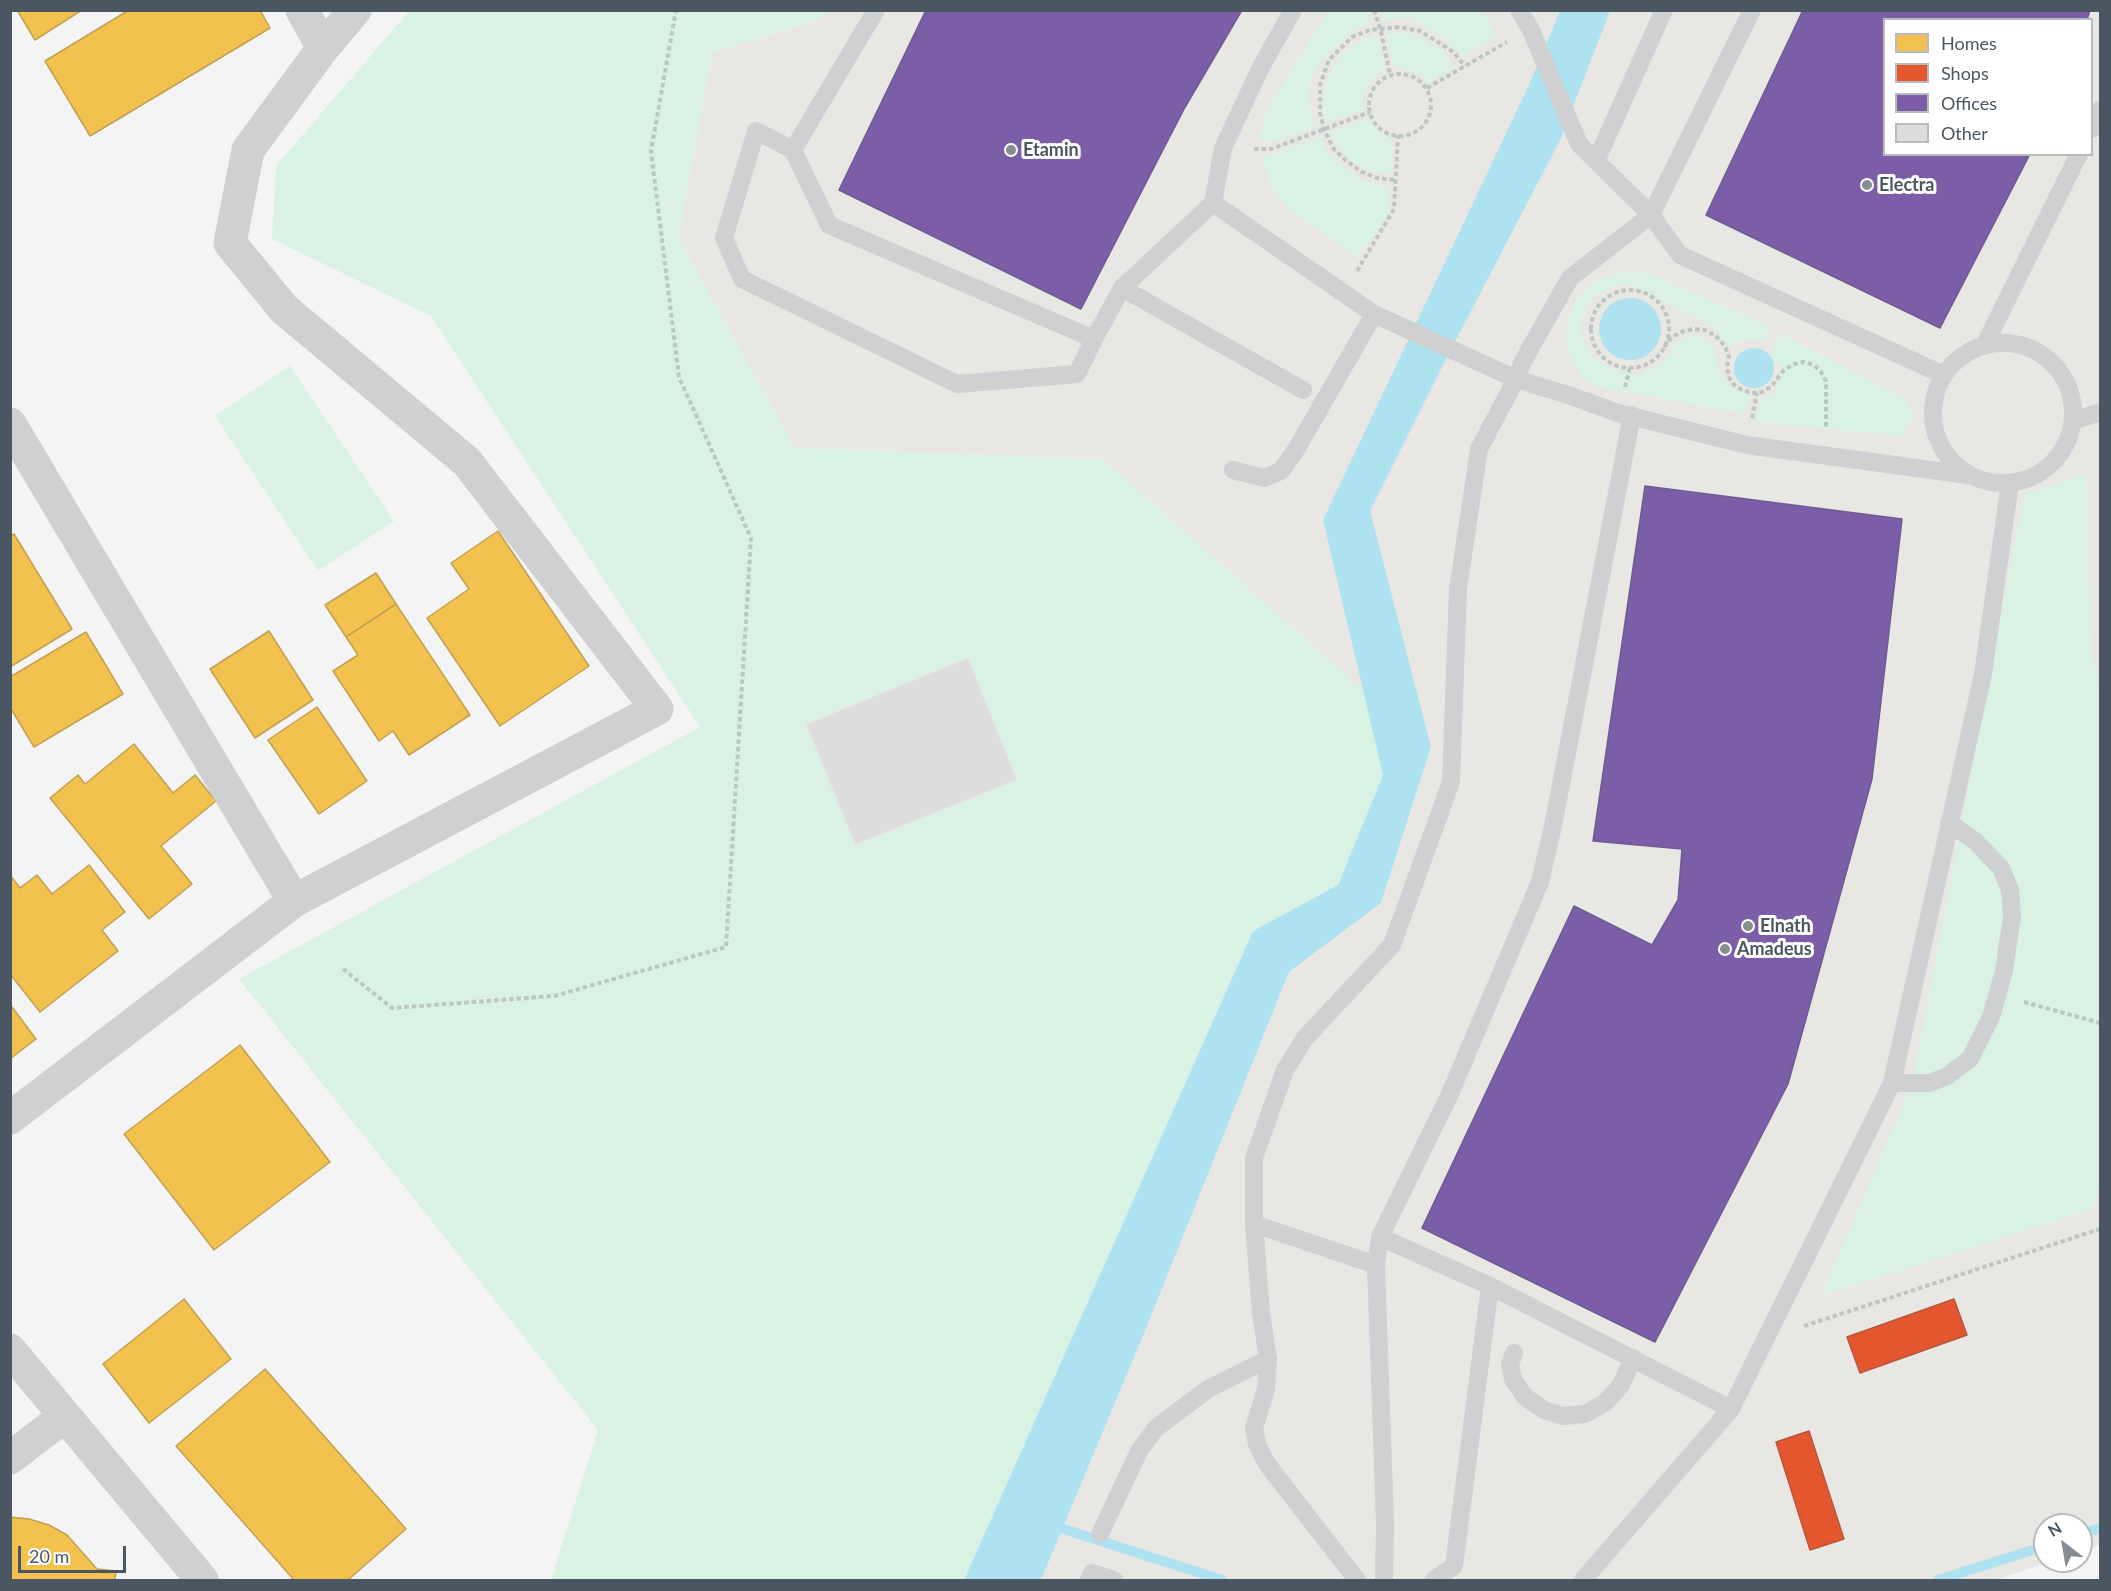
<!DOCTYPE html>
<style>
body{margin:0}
#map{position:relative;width:2111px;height:1591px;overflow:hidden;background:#f4f4f4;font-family:Lato,sans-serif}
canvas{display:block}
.frame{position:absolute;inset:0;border:12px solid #4a5661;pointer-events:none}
.legend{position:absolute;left:1883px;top:18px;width:210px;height:138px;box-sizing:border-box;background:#fff;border:2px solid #b7bbc0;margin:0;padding:8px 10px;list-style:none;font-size:18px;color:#4a5661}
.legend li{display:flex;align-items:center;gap:12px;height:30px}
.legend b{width:30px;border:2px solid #b7bbc0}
.north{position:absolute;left:2033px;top:1513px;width:60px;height:60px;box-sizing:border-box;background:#fff;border:2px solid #b7bbc0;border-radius:50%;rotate:329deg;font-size:16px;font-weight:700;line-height:24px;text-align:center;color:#4a5661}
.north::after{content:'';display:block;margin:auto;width:21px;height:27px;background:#868d94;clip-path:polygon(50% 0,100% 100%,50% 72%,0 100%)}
.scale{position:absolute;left:18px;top:1546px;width:108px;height:27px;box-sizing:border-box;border:3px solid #4a5661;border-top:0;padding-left:8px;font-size:18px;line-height:21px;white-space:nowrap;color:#4a5661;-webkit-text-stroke:4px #fff;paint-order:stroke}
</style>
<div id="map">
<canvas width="2111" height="1591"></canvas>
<div class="frame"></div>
<ul class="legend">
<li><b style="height:16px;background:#f2c14e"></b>Homes</li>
<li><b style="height:16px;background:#e4572e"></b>Shops</li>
<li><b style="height:16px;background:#7b5ea7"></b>Offices</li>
<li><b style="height:16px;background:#ddddde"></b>Other</li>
</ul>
<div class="north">N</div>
<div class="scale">20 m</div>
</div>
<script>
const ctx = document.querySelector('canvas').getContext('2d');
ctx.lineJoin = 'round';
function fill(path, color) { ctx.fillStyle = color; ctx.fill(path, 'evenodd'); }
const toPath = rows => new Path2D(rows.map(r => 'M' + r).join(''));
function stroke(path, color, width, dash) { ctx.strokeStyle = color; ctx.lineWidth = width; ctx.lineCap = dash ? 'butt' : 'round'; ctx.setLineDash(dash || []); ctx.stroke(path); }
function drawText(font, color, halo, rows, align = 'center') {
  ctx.font = font + ' Lato,sans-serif'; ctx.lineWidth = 6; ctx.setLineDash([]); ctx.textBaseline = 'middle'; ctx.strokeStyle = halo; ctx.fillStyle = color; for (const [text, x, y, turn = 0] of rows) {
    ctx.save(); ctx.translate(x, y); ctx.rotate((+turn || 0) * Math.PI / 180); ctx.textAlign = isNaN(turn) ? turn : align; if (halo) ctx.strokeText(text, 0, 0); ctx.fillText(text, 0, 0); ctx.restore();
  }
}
const commercial = toPath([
 [826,11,2100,11,2100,1545,2081,1552,2081,1525,2045,1525,2045,1561,2053,1561,1995,1580,1041,1580,1145,1331,1289,972,1381,903,1431,747,1364,691,1103,459,795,448,678,238,712,53,820,19],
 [1884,20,2092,20,2092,154,1884,154]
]);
const green = toPath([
 [409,11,826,11,820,19,712,53,678,238,795,448,1103,459,1364,691,1383,775,1338,885,1253,931,964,1580,551,1580,598,1430,239,979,700,727,431,316,272,239,276,166],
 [1328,11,1367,11,1371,23,1353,31,1335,45,1320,63,1311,78,1308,94,1314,127,1270,143,1259,139,1266,112],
 [1380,11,1484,11,1496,36,1462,57,1445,39,1409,17,1384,21],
 [1408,33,1425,40,1442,51,1454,67,1427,83,1418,74,1406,69,1394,68,1387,34],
 [1377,35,1384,71,1374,77,1369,85,1363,97,1362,111,1326,121,1323,110,1325,89,1331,70,1343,53,1364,39],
 [1367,118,1381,134,1392,139,1391,175,1368,170,1352,161,1338,147,1331,132],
 [1321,138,1328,154,1362,181,1389,187,1390,213,1357,257,1290,210,1271,186,1262,158],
 [1625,272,1641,272,1657,277,1767,325,1767,341,1747,340,1728,346,1714,326,1635,286,1620,285,1606,289,1593,297,1585,309,1581,321,1581,334,1585,345,1592,356,1602,364,1613,369,1638,375,1661,365,1670,354,1674,345,1682,339,1692,335,1700,337,1713,346,1720,373,1726,381,1732,388,1750,394,1744,414,1593,386,1581,376,1567,349,1566,334,1568,319,1574,305,1583,292,1595,281,1609,275],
 [1780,333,1906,399,1913,418,1901,436,1756,422,1761,401,1774,393,1781,380,1780,364,1769,357],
 [290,366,394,521,318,571,215,416],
 [2086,474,2091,649,2100,691,2100,1179,2093,1209,1821,1296,1912,1084,2024,495]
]);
const water = toPath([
 [1560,11,1610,11,1560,140,1447,357,1370,511,1431,747,1381,903,1289,972,1145,1331,1041,1580,964,1580,1253,931,1338,885,1383,775,1323,520,1528,87],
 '1599 329a31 31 0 1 1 62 0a31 31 0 1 1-62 0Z',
 '1734 368a20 20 0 1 1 40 0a20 20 0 1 1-40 0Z'
]);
const homes = toPath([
 [17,10,82,10,35,40,17,10],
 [129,10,260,10,270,28,90,136,45,61,129,10],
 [498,531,589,666,500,726,427,618,469,589,451,563,498,531],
 [14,534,72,629,10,667,10,536,14,534],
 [376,573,396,604,346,637,325,605,376,573],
 [396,604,470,715,409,755,393,731,379,741,333,671,358,655,346,637,396,604],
 [269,631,313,700,255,738,210,669,269,631],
 [86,632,123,694,34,747,10,707,10,677,86,632],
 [317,707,367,781,319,814,268,740,317,707],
 [134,744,173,793,195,775,216,801,161,846,192,884,149,919,50,798,78,775,85,784,134,744],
 [89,865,125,912,102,930,118,951,40,1012,10,974,10,875,20,888,37,875,52,894,89,865],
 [12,1007,36,1039,10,1059,10,1008,12,1007],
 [240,1045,330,1162,214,1250,124,1134,240,1045],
 [184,1299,231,1359,149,1423,103,1364,184,1299],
 [265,1369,406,1529,348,1580,294,1580,176,1446,265,1369],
 [10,1517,29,1519,49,1525,67,1535,97,1569,116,1571,115,1580,10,1580,10,1517]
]);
const shops = toPath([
 [1954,1299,1967,1335,1860,1373,1847,1337,1954,1299],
 [1809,1431,1844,1539,1810,1550,1776,1442,1809,1431]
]);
const offices = toPath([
 [926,10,1242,10,1184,109,1081,309,839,190,926,10],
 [1803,10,2090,10,2087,20,1884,20,1884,154,2030,154,1940,328,1706,215,1803,10],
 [1645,486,1902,519,1872,779,1788,1084,1655,1342,1422,1228,1574,906,1652,945,1678,900,1682,849,1593,841,1645,486]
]);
const stream = toPath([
 [1051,1525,1222,1580],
 [2081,1534,2100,1528],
 [1938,1580,2045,1546]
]);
const building = toPath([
 [968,658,1017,780,855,845,806,724,968,658]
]);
const path = toPath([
 [1374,10,1381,31,1390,75],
 '1369 105a31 31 0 1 1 62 0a31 31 0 1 1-62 0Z',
 [1427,88,1507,42],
 [1254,149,1271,149,1370,112],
 [1394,180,1377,178,1362,172,1344,159,1333,148,1324,129,1320,113,1320,85,1329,60,1352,37,1370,30,1400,27,1420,31,1441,44,1453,52,1465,66],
 [1357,271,1394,209,1398,135],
 '1591 329a39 39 0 1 1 78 0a39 39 0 1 1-78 0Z',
 [1664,347,1671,338,1681,332,1693,329,1705,330,1716,336,1725,346,1729,357,1727,367,1729,377,1734,385,1742,390,1752,393,1762,392,1771,387,1784,370,1794,364,1804,362,1814,365,1821,372,1826,381,1826,429],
 [1625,387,1630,367],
 [1752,418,1757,393],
 [343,969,392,1008,554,996,726,947,751,538,679,377,651,151,676,10],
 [2024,1002,2100,1023],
 [1804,1326,2100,1229]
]);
const lane = toPath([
 [876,10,793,150,829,225,1094,339,1122,288,1213,203],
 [1293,10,1261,67,1223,148,1213,203,1374,314,1516,379,1479,449,1458,589,1451,782,1392,945,1305,1038,1285,1070,1254,1158,1254,1224,1261,1313,1268,1359,1266,1389,1254,1428,1257,1444,1267,1464,1357,1580],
 [1519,10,1530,28,1579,144,1651,215,1752,10],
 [2092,129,2100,110],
 [793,150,756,131,724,238,742,279,957,384,1077,374,1094,339],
 [1596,161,1664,10],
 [1122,288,1303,390],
 '1933 413a70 70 0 1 1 140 0a70 70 0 1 1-140 0Z',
 [1984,346,2079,154],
 [1944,375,1680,255,1651,215,1570,278,1523,361,1516,379,1571,396,1618,413,1747,445,1968,475],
 [2073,421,2100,412],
 [1233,470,1264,478,1281,471,1297,448,1374,314],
 [1892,1083,1930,1083,1947,1076,1970,1059,1991,1017,2004,971,2012,916,2010,890,2001,868,1975,841,1949,823],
 [1254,1224,1376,1265],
 [1380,1237,1490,1286,1731,1409],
 [1514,1353,1510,1365,1513,1379,1525,1397,1544,1410,1563,1416,1585,1414,1606,1402,1621,1385,1633,1358],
 [1100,1534,1139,1451,1156,1428,1208,1389,1268,1359],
 [1089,1580,1092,1573,1114,1580],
 [1384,1580,1385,1524,1376,1265,1380,1237,1449,1096,1540,882,1553,826,1632,415],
 [1434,1580,1454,1566,1490,1286],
 [1583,1580,1731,1409,1892,1083,1983,674,2010,483]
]);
const street = toPath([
 [302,10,323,48],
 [10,424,294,901],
 [10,1118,294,901,657,709,467,462,284,309,230,243,248,150,323,48,355,10],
 [10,1350,202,1580],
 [10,1458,65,1416]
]);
const markers = [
 [1011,150,6,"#868d94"],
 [1867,185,6,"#868d94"],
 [1748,926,6,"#868d94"],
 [1725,949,6,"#868d94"]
];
const poiNames = [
 ["Etamin",1023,150],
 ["Electra",1879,185],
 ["Elnath",1760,926],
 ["Amadeus",1737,949]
];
fill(commercial, '#e8e7e3');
fill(green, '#d9f2e3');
fill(water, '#aee2f0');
fill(homes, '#f2c14e');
stroke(homes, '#c0a154', 1.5);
fill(shops, '#e4572e');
stroke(shops, '#b6573d', 1.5);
fill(offices, '#7b5ea7');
stroke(offices, '#6c5c92', 1.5);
stroke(stream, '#aee2f0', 10);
fill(building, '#ddddde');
stroke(building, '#e5e6e7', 1.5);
stroke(path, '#bcc7c4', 4, [4.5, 3]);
stroke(lane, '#ced0d2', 18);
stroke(street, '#ced0d2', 33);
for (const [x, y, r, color] of markers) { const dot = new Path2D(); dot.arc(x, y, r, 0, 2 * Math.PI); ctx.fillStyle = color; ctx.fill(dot); stroke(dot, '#fff', 2); }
drawText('bold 18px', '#4a5661', '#fff', poiNames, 'left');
</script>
